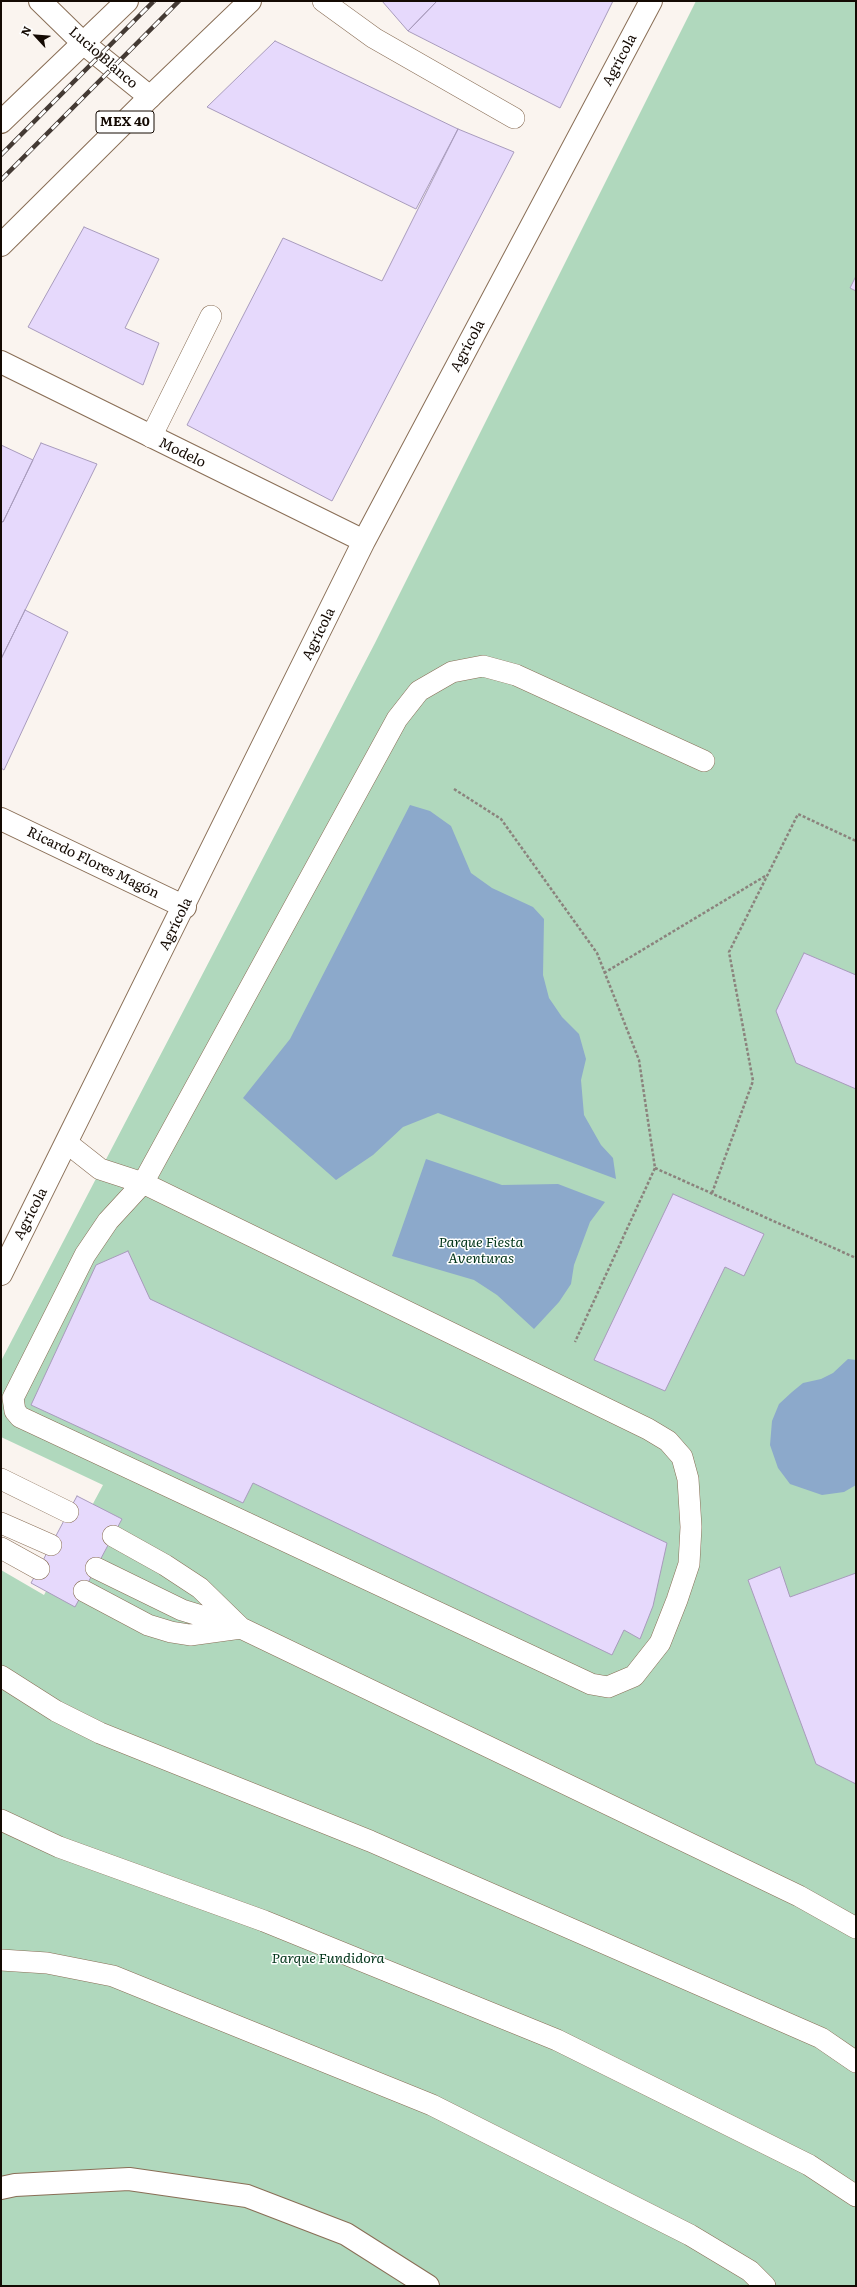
<!DOCTYPE html>
<meta charset="utf-8">
<style>
body{margin:0}
#map{position:relative;width:857px;height:2287px;overflow:hidden;background:#faf4ef;font-family:Literata,serif}
canvas{display:block}
.frame{position:absolute;inset:0;border:2px solid #140a03;pointer-events:none}
.north{position:absolute;left:16px;top:16px;width:40px;height:40px;-webkit-text-stroke:3px #fff;paint-order:stroke;rotate:296deg;font-size:11px;font-weight:700;line-height:16px;text-align:center;color:#140a03}
.north::after{content:'';display:block;margin:auto;width:14px;height:18px;background:#140a03;clip-path:polygon(50% 0,100% 100%,50% 72%,0 100%)}
</style>
<div id="map">
<canvas width="857" height="2287"></canvas>
<div class="frame"></div>
<div class="north">N</div>
</div>
<script>
const ctx = document.querySelector('canvas').getContext('2d');
ctx.lineJoin = 'round';
function fill(path, color) { ctx.fillStyle = color; ctx.fill(path, 'evenodd'); }
const toPath = rows => new Path2D(rows.map(r => 'M' + r).join(''));
function stroke(path, color, width, dash) { ctx.strokeStyle = color; ctx.lineWidth = width; ctx.lineCap = dash ? 'butt' : 'round'; ctx.setLineDash(dash || []); ctx.stroke(path); }
function drawText(font, color, halo, rows, align = 'center') {
  ctx.font = font + ' Literata,serif'; ctx.lineWidth = 3; ctx.setLineDash([]); ctx.textBaseline = 'middle'; ctx.strokeStyle = halo; ctx.fillStyle = color; for (const [text, x, y, turn = 0] of rows) {
    ctx.save(); ctx.translate(x, y); ctx.rotate((+turn || 0) * Math.PI / 180); ctx.textAlign = isNaN(turn) ? turn : align; if (halo) ctx.strokeText(text, 0, 0); ctx.fillText(text, 0, 0); ctx.restore();
  }
}
const green = toPath([
 [696,1,856,1,856,2286,1,2286,1,1570,44,1595,103,1485,1,1437,1,1361,375,643]
]);
const water = toPath([
 [410,805,430,811,451,826,471,873,492,888,533,907,544,919,543,975,549,998,562,1017,579,1034,586,1059,581,1080,584,1115,601,1145,613,1158,616,1179,438,1113,403,1127,373,1155,336,1180,243,1098,290,1039],
 [426,1159,502,1185,558,1184,605,1202,590,1222,574,1265,571,1284,559,1302,534,1329,497,1295,474,1280,392,1256],
 [848,1359,856,1360,856,1485,844,1492,822,1495,790,1484,778,1468,770,1445,772,1421,779,1404,792,1392,803,1383,821,1379,833,1373]
]);
const building = toPath([
 [382,1,437,1,408,31,382,1],
 [437,1,613,1,560,108,408,31,437,1],
 [275,41,458,129,416,209,207,107,275,41],
 [458,129,514,152,332,501,187,425,283,238,382,281,458,129],
 [84,227,159,259,125,328,159,343,143,385,28,327,84,227],
 [856,276,856,291,850,288,856,276],
 [41,443,97,464,1,659,1,521,3,522,41,443],
 [1,445,33,460,3,522,1,521,1,445],
 [25,610,68,632,4,770,1,768,1,659,25,610],
 [804,953,856,975,856,1089,796,1063,776,1011,804,953],
 [673,1194,764,1234,744,1276,725,1267,665,1391,594,1360,673,1194],
 [128,1251,150,1299,667,1543,653,1606,640,1639,624,1630,612,1655,253,1483,243,1503,31,1405,96,1265,128,1251],
 [77,1496,122,1519,75,1607,31,1583,77,1496],
 [780,1567,790,1597,856,1573,856,1784,816,1764,748,1580,780,1567]
]);
const path = toPath([
 [454,789,501,819,597,953,639,1060,655,1168,575,1342],
 [604,973,767,875],
 [655,1168,856,1258],
 [712,1193,753,1081,729,952,798,814,856,841]
]);
const lane = toPath([
 [323,1,374,38,514,118],
 [151,437,211,316],
 [67,1143,100,1169,143,1183,108,1221,85,1255,13,1398,15,1411,20,1417,591,1684,608,1687,634,1676,660,1643,677,1600,689,1564,691,1527,688,1479,682,1457,668,1441,648,1429,143,1183,397,719,419,691,452,672,483,666,516,675,704,761],
 [1,1479,68,1512],
 [1,1523,51,1545],
 [1,1548,39,1569],
 [96,1568,182,1610,241,1628,200,1588,165,1565,113,1536],
 [84,1591,148,1625,171,1632,190,1635,241,1628,799,1896,856,1928],
 [1,1676,56,1711,100,1733,370,1841,821,2038,856,2062],
 [1,1820,59,1847,264,1921,557,2040,809,2165,856,2196],
 [1,1960,47,1963,113,1976,432,2105,690,2235,750,2271,765,2286]
]);
const street = toPath([
 [40,1,83,43,150,97],
 [1,362,364,541],
 [1,819,185,907],
 [1,1274,364,541,651,1],
 [1,2188,15,2185,129,2179,247,2196,346,2234,428,2286]
]);
const primary = toPath([
 [1,122,127,1],
 [1,245,150,97,250,1]
]);
const rail = toPath([
 [1,155,154,1],
 [1,180,179,1]
]);
const shields = [
 [125,122,58]
];
const shieldNames = [
 ["MEX 40",125,122]
];
const streetNames = [
 ["Lucio Blanco",103,58,41],
 ["Agrícola",620,60,-62],
 ["Agrícola",468,346,-62],
 ["Modelo",182,453,26],
 ["Agrícola",319,634,-64],
 ["Ricardo Flores Magón",93,863,26],
 ["Agrícola",176,924,-64],
 ["Agrícola",31,1214,-63]
];
const parkNames = [
 ["Parque Fiesta",481,1243],
 ["Aventuras",481,1259],
 ["Parque Fundidora",328,1959]
];
fill(green, '#b0d8bd');
fill(water, '#8ca9cb');
fill(building, '#e6d9fc');
stroke(building, '#a89bbc', 1);
stroke(lane, '#896e56', 22);
stroke(street, '#896e56', 24);
stroke(primary, '#896e56', 24);
stroke(path, '#8b837d', 2.5, [3, 2]);
stroke(lane, '#fff', 21);
stroke(street, '#fff', 22);
stroke(primary, '#fff', 22);
stroke(rail, '#443a34', 4.5);
stroke(rail, '#fff', 3, [9]);
for (const [x, y, w] of shields) { const box = new Path2D(); box.roundRect(x - w / 2, y - 11, w, 22, 3); ctx.fillStyle = '#fff'; ctx.fill(box); stroke(box, '#140a03', 1); }
drawText('bold 13px', '#140a03', null, shieldNames);
drawText('14px', '#140a03', '#fff', streetNames);
drawText('italic 14px', '#003419', '#fff', parkNames);
</script>
